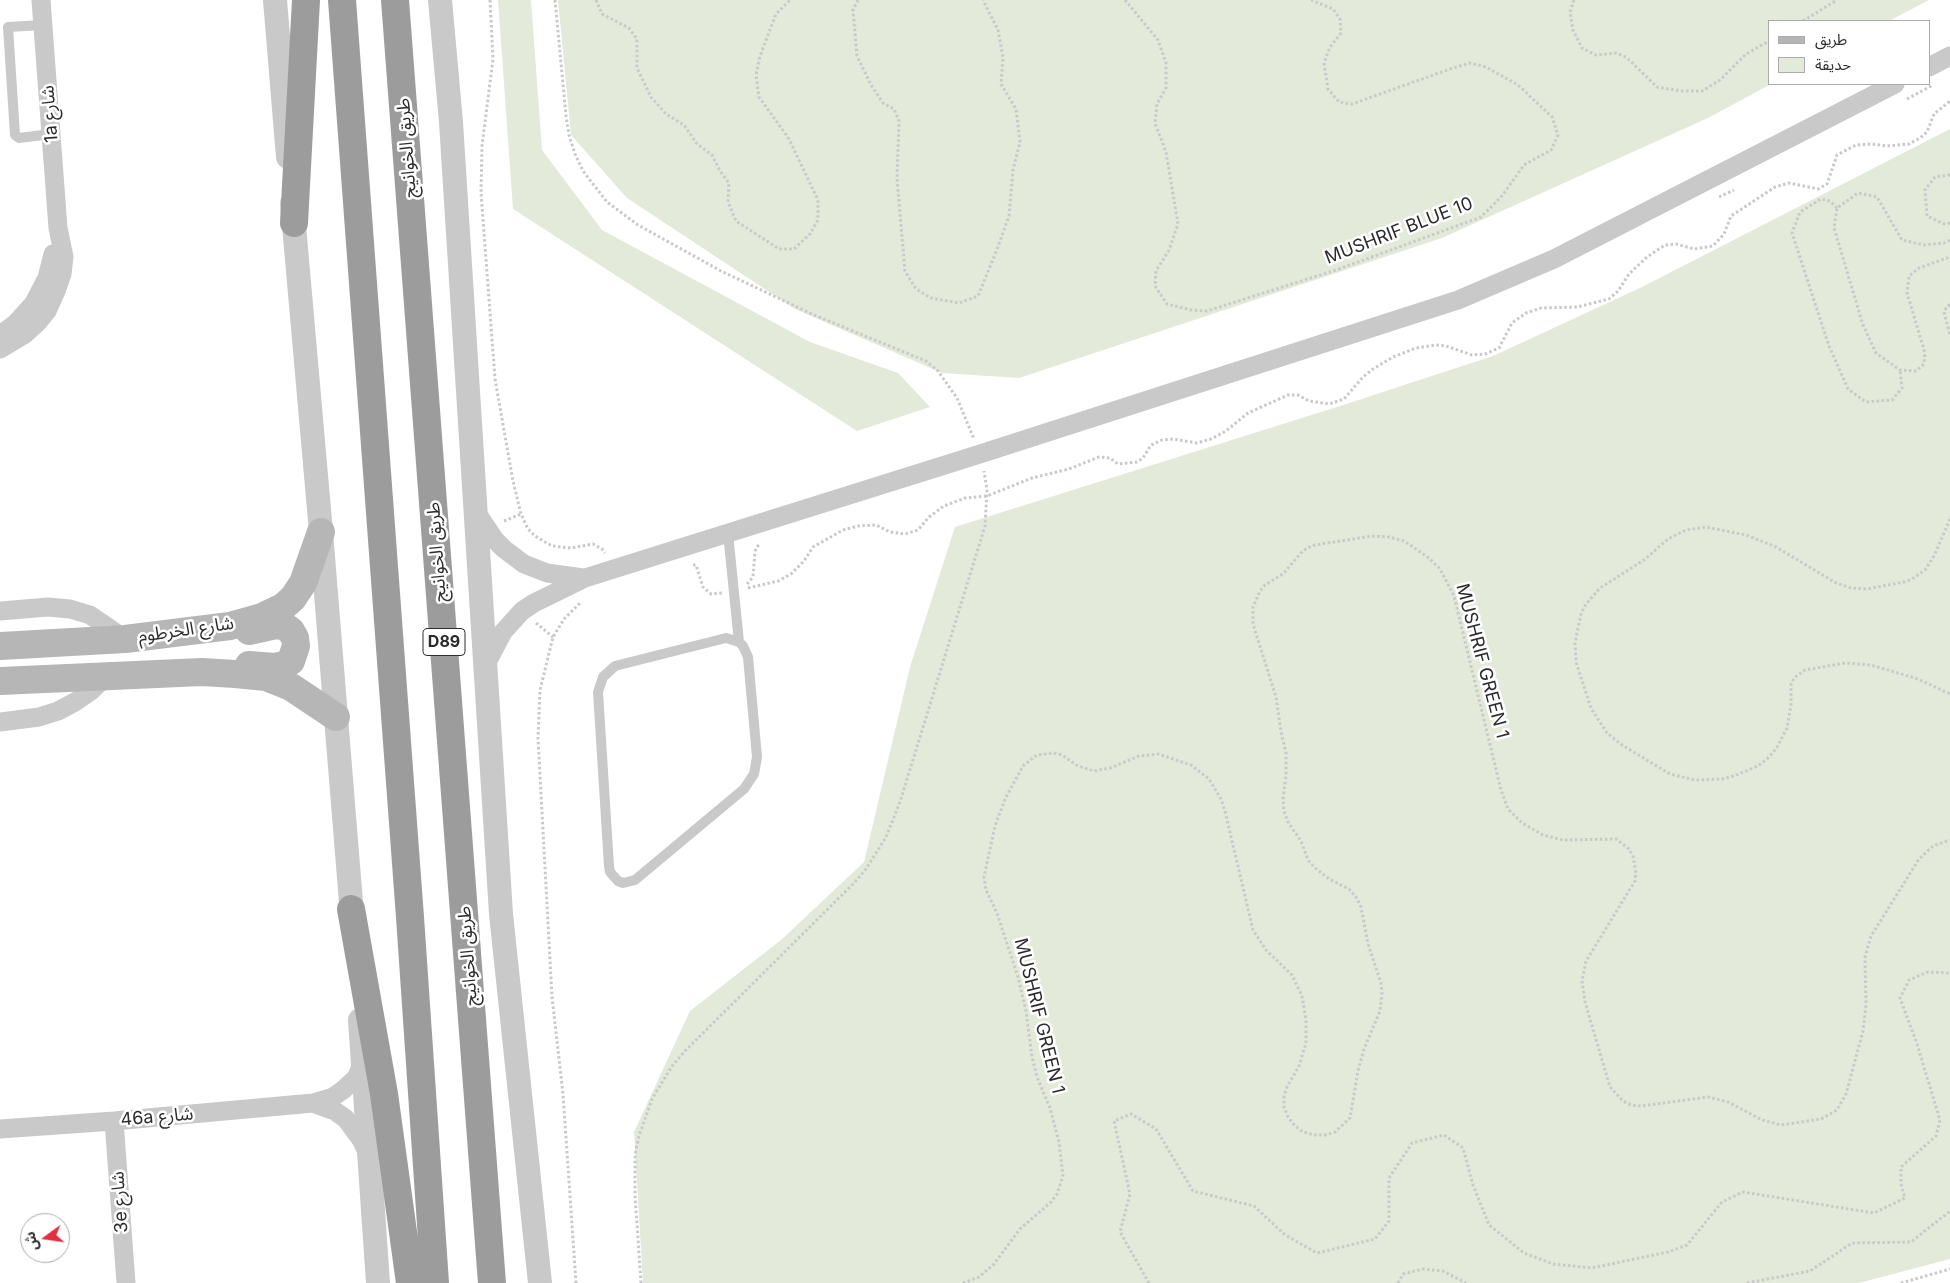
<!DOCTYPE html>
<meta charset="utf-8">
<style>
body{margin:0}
#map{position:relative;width:1950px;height:1283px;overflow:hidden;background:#fff;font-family:Inter,"Noto Sans Arabic",sans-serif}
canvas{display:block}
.legend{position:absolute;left:1768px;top:20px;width:162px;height:65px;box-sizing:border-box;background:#fff;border:1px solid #ababab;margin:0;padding:6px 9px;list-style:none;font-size:15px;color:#2c2c2c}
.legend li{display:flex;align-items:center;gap:10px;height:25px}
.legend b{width:25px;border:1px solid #ababab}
.north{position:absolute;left:20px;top:1213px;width:50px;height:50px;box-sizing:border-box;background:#fff;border:1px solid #ababab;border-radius:50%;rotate:256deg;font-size:14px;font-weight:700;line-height:20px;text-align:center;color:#2c2c2c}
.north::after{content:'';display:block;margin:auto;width:18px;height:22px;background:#e42d42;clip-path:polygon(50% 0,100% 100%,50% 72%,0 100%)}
</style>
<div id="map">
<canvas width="1950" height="1283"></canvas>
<ul class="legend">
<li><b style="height:6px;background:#b6b6b6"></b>طريق</li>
<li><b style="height:14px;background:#e3ead9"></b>حديقة</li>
</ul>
<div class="north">ش</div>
</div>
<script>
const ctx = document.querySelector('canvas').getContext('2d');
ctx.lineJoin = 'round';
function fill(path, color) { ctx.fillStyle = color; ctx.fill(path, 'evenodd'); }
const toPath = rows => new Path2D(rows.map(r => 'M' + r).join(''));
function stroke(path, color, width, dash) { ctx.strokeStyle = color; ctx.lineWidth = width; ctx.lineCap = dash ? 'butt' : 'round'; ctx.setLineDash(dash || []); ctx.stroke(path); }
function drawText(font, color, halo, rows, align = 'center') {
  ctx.font = font + ' Inter,"Noto Sans Arabic",sans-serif'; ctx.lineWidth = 5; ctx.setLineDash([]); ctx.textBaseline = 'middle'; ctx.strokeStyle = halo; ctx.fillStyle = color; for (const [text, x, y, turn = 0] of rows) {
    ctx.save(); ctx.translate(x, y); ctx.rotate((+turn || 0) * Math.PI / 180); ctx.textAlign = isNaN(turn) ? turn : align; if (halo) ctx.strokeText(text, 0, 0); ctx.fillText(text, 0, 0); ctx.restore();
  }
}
const green = toPath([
 [498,0,531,0,542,150,602,230,810,342,898,373,930,407,857,431,513,209],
 [558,0,1929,0,1889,21,1769,21,1769,84,1771,84,1708,118,1442,238,1019,378,942,373,795,309,627,198,571,135],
 [1950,129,1950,1259,1859,1283,643,1283,634,1132,690,1011,781,940,864,862,910,667,955,527,1337,407,1493,356,1640,288]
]);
const path = toPath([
 [490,0,493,59,482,146,481,193,495,379,513,481,521,514,528,529,535,536,552,546,571,548,593,544,602,549,605,553],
 [555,0,566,116,569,135,575,154,583,171,607,202,638,225,721,271,814,315,926,361,938,371,957,398,974,439],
 [596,0,602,14,629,28,637,39,637,68,651,97,666,114,684,125,697,144,712,155,720,171,729,183,728,202,736,221,779,249,794,249,810,234,818,220,818,200,789,139,759,97,756,75,760,56,776,14,790,0],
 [858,0,853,10,857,56,871,85,883,103,894,109,899,121,897,179,905,271,916,289,931,298,959,303,978,296,996,252,1009,216,1013,170,1020,142,1016,109,1001,84,1003,57,998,30,983,0],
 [1125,0,1158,40,1166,63,1166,88,1157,104,1155,123,1166,152,1178,224,1169,250,1156,271,1155,286,1167,304,1191,310,1207,311,1339,269,1481,217,1502,196,1524,165,1551,150,1558,135,1552,117,1518,85,1486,67,1470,63,1453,68,1352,104,1339,102,1328,89,1324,63,1330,47,1341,33,1340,19,1333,9,1311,0],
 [1574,0,1570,12,1573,30,1582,48,1596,55,1616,53,1626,57,1657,87,1681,91,1702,91,1720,80,1746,54,1769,41],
 [1803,21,1837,0],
 [1907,99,1933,85],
 [1950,175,1935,177,1925,190,1927,216,1944,224,1950,223],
 [1719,197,1734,190],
 [1837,208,1830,201,1821,199,1800,212,1792,233,1829,346,1848,389,1866,402,1892,400,1902,388,1900,370],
 [1950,240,1944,243,1924,245,1902,240,1877,197,1858,193,1837,208,1834,228,1863,325,1876,353,1900,370,1916,371,1924,364,1925,353,1907,293,1909,276,1919,268,1950,257],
 [1950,305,1947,306,1944,312,1950,335],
 [1950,519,1934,556,1925,570,1912,579,1904,582,1867,589,1851,588,1836,583,1776,547,1746,535,1706,527,1686,530,1668,539,1644,560,1600,588,1586,604,1581,614,1575,643,1576,662,1591,708,1607,733,1622,745,1670,774,1695,780,1722,779,1734,776,1758,766,1768,758,1776,749,1787,728,1791,705,1791,684,1794,678,1805,670,1845,663,1871,665,1918,679,1950,694],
 [504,521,521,514],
 [693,565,696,565,703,587,711,594,722,593],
 [747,584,753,577,755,551,759,544],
 [748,588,778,581,791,574,804,561,813,547,843,530,858,526,876,525,890,532,905,534,918,530,929,517,944,506,965,498,987,496,1032,478,1069,469,1099,457,1110,458,1118,464,1137,462,1143,458,1151,445,1162,440,1173,439,1197,443,1211,439,1226,431,1248,413,1288,395,1298,395,1309,401,1329,404,1344,399,1363,377,1373,369,1393,357,1416,348,1436,345,1446,346,1472,355,1485,354,1499,348,1512,323,1526,313,1541,308,1577,307,1609,299,1618,291,1629,274,1647,257,1665,245,1676,244,1694,249,1713,246,1724,234,1731,216,1775,187,1789,183,1818,189,1827,184,1837,155,1856,145,1872,144,1887,146,1909,144,1920,138,1927,132,1934,114,1950,101],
 [536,623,553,637],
 [576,1283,563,1094,552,997,538,738,540,690,553,637,564,619,581,602],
 [641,1283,635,1195,635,1155,639,1136,652,1099,672,1066,685,1051,854,883,866,869,886,837,900,802,985,526,987,490,984,471],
 [963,1283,979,1277,994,1264,1020,1229,1051,1202,1057,1194,1063,1176,1059,1142,1050,1108,1037,1077,1032,1057,1026,1011,1018,977,997,913,986,890,984,877,995,826,1005,799,1023,766,1037,755,1054,753,1062,755,1078,766,1094,771,1110,768,1139,756,1158,754,1191,765,1209,779,1221,799,1225,811,1253,930,1266,950,1292,975,1302,996,1306,1020,1306,1043,1299,1066,1287,1087,1284,1096,1284,1107,1288,1117,1295,1126,1303,1132,1314,1135,1325,1135,1335,1132,1350,1118,1358,1071,1364,1049,1380,1011,1382,993,1381,983,1368,944,1361,907,1356,897,1349,889,1329,879,1314,867,1308,860,1301,841,1288,822,1284,811,1283,799,1286,776,1286,753,1281,732,1276,697,1253,624,1253,607,1260,591,1265,585,1283,574,1301,553,1307,548,1315,545,1372,536,1389,537,1404,541,1429,558,1440,569,1454,596,1501,790,1508,809,1522,823,1543,835,1563,840,1616,839,1629,849,1633,856,1636,873,1635,881,1586,961,1582,981,1585,1002,1610,1087,1623,1101,1631,1105,1641,1106,1708,1097,1728,1102,1762,1120,1781,1125,1821,1119,1837,1110,1846,1094,1863,1031,1866,1005,1865,957,1871,936,1919,859,1933,846,1950,840],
 [1149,1283,1120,1232,1130,1194,1114,1121,1131,1114,1156,1129,1193,1191,1254,1206,1285,1235,1317,1253,1375,1239,1389,1221,1389,1178,1412,1143,1444,1135,1463,1148,1473,1185,1489,1225,1524,1253,1553,1264,1592,1268,1668,1252,1687,1245,1722,1202,1743,1192,1874,1213,1905,1198,1901,1184,1901,1167,1936,1136,1940,1120,1917,1044,1900,998,1909,980,1928,972,1950,973],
 [1398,1283,1403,1274,1423,1269,1443,1271,1466,1283],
 [1747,1283,1810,1271,1852,1243,1911,1242,1950,1211],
 [1901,1283,1950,1269]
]);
const service = toPath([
 [43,25,8,27,15,135,19,138,51,134],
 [728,533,739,642],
 [726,638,739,642,743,646,748,657,757,757,754,774,744,789,635,880,623,883,618,881,610,872,609,866,598,692,603,677,615,666,726,638]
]);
const minor = toPath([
 [1929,67,1950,56],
 [0,335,15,324,34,303,47,278,53,254],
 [0,349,25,334,38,322,47,311,56,291,62,274,64,257,58,228,41,0],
 [475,510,495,540,504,549,524,564,547,573,583,578],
 [0,611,48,607,70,609,90,615,125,639],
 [485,666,503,632,522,611,534,603,585,578,980,454,1458,300,1554,259,1895,84],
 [0,722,39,717,58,711,75,702,91,691,105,677],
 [313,1103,333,1097,343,1090,356,1078,363,1063],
 [114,1121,126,1283],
 [0,1129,114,1121,313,1103,335,1111,346,1119,362,1141,367,1152]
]);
const tertiary = toPath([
 [275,0,288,157],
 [440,0,451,122,501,914,540,1283],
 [292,203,321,532,353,927],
 [360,1020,378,1283]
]);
const secondary = toPath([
 [249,631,276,625,284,626,291,631,295,638,296,646,291,661,284,665,275,667,249,665],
 [0,646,125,639,230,626,262,617,283,607,293,598,303,583,321,532],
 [0,681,202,672,235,674,266,677,291,687,336,717]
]);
const trunk = toPath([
 [342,0,410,917,435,1283],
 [395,0,492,1283],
 [294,223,306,0],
 [351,909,384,1094,410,1283]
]);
const shields = [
 [444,642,42]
];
const shieldNames = [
 ["D89",444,642]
];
const streetNames = [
 ["1a شارع",50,114,-94],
 ["طريق الخوانيج",407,148,-94],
 ["MUSHRIF BLUE 10",1399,231,-21],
 ["طريق الخوانيج",437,552,-94],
 ["شارع الخرطوم",186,630,-8],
 ["MUSHRIF GREEN 1",1482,661,75],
 ["طريق الخوانيج",468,956,-94],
 ["MUSHRIF GREEN 1",1039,1016,76],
 ["46a شارع",157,1117,-5],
 ["3e شارع",120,1202,-94]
];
fill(green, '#e3ead9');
stroke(path, '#c9c9c9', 3, [2.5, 2.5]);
stroke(service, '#c9c9c9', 10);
stroke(minor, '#c9c9c9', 19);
stroke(tertiary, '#c9c9c9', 24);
stroke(secondary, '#b6b6b6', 28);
stroke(trunk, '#9c9c9c', 28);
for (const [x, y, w] of shields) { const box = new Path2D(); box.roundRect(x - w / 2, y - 13.5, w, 27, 4); ctx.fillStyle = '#fff'; ctx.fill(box); stroke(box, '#2c2c2c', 1); }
drawText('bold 16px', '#2c2c2c', null, shieldNames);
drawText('18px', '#2c2c2c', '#fff', streetNames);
</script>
